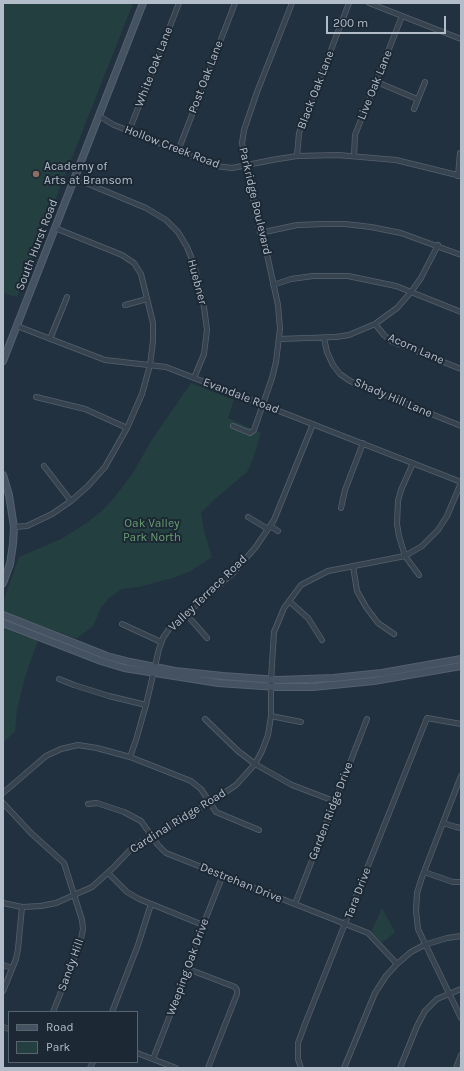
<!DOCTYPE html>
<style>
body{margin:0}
#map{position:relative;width:464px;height:1071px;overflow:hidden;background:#22313f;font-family:Karla,sans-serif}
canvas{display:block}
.frame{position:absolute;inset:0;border:4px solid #b3bdca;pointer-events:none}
.legend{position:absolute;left:8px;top:1011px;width:130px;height:52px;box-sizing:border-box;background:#1c2834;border:1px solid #586470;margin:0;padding:5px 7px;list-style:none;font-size:12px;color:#b3bdca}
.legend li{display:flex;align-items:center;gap:8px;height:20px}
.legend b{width:20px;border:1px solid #586470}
.scale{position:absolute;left:326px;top:16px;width:120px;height:18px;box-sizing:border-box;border:2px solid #b3bdca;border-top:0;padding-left:5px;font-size:12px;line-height:14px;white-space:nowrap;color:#b3bdca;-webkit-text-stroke:3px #1c2834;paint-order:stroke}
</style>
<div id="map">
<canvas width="464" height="1071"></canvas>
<div class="frame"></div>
<ul class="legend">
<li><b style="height:5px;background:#445262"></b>Road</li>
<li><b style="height:11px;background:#243f40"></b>Park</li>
</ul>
<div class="scale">200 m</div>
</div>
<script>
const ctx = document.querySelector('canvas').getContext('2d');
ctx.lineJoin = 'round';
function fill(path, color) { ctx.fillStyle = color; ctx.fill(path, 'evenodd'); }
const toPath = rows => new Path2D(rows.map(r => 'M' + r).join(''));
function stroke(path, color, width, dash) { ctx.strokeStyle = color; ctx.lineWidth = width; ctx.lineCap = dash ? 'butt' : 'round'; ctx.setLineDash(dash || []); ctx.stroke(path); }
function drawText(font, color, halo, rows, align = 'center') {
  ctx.font = font + ' Karla,sans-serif'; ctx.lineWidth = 4; ctx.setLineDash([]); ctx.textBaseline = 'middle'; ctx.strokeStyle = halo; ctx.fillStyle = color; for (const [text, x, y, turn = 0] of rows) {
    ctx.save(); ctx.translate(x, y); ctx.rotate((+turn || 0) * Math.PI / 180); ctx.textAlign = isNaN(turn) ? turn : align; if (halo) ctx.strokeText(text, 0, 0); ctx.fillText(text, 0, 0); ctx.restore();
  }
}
const green = toPath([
 [3,3,133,3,17,297,3,293],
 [191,383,234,400,228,418,261,433,253,459,247,472,214,500,201,513,204,531,212,557,189,572,173,578,139,587,122,589,110,597,101,608,93,626,76,639,4,612,3,602,19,557,61,539,88,522,102,511,113,499,133,473,151,441],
 [3,626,38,640,25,677,17,710,15,731,3,743],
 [382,908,395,932,382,943,371,932]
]);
const street = toPath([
 [369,3,461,39],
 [377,82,417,99],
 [414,109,425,82],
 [99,116,114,125,216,166,232,168,272,160,297,156,338,155,396,160,461,176],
 [129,131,179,3],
 [178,151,235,3],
 [297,156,299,133,349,3],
 [354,156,355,135,402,16],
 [458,176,460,153],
 [74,178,146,208,166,220,178,232,187,247,194,264,204,307,207,330,204,354,194,378],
 [260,233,297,225,324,224,345,224,371,227,401,233,461,255],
 [273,285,291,279,313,276,348,276,396,286,461,312],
 [125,305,147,299],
 [375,324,384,335,391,341,461,369],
 [17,326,105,360,166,367,461,482],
 [324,338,327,352,333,365,340,374,350,381,461,426],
 [50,339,67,297],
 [279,339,336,337,349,335,375,324,397,308,411,292,421,278,438,245],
 [36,397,85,409,127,428],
 [233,426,250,433,254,430,272,378,276,362,280,329,278,305,265,245,260,233,242,143,244,130,257,92,292,3],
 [413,463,401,490,398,501,397,524,399,536,405,556,419,575],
 [44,466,71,501],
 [341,508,345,490,363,443],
 [248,517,268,529],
 [270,526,278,531],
 [14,527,27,526,52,514,71,501,88,486,105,467,127,428,142,394,150,365,153,341,153,323,141,274,134,263,122,255,55,228],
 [353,566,357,591,366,607,378,623,394,634],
 [289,601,308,618,322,640],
 [187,615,207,638],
 [122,624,161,642],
 [59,679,74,685,109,696,146,705],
 [271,716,301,722],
 [205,719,238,751,255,764,292,785,334,801],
 [130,757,136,740,146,705,159,649,163,638,169,629,232,574,255,548,270,526,274,520,313,424],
 [461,776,422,877,417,893,416,911,418,929,461,1018],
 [3,793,46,756,61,749,78,745,97,748,130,757,191,781,201,789,216,812,259,830],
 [3,803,31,833,64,863,82,920,83,929,80,944,53,1012],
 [88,804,97,803,124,812,141,821,158,845,166,853,368,933,397,964],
 [443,823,456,827,461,828],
 [424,872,453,882,461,882],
 [108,873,127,892,139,899,203,925],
 [3,903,22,907,41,906,56,903,92,887,113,868,133,847,209,803,236,785,255,764,262,751,268,735,271,716,271,680,274,632,284,608,301,585,328,571,405,556,422,546,438,530,447,516,461,483],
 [295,904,367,719],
 [3,965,12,968],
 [188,969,235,987,237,990,237,994,208,1068],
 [3,991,16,959,18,949,22,907],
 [112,1012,138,945,151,904],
 [3,1027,9,1029],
 [137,1053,176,1068],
 [153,1059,188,969,203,925,223,875],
 [90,1068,93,1062],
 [301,1068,298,1059,298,1043,305,1024,427,718,461,724],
 [344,1068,375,993,386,976,397,964,411,952,424,945,447,938,461,936],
 [400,1068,417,1026,425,1011,437,999,461,989],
 [456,1068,461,1055]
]);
const secondary = toPath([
 [3,361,143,3],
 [3,475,9,495,14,527,13,544,10,564,3,583],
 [3,615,107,656,130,662,175,671,223,676,278,680,333,678,382,673,461,659],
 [3,623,101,661,124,668,218,683,277,687,313,687,374,681,461,666]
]);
const markers = [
 [36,174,4,"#8d6e63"]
];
const streetNames = [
 ["White Oak Lane",154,67,-69],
 ["Post Oak Lane",206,77,-69],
 ["Live Oak Lane",375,85,-68],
 ["Black Oak Lane",316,90,-69],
 ["Hollow Creek Road",172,147,21],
 ["Parkridge Boulevard",255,201,77],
 ["South Hurst Road",37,245,-69],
 ["Huebner",197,282,75],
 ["Acorn Lane",416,349,24],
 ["Evandale Road",241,396,21],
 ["Shady Hill Lane",393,398,23],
 ["Valley Terrace Road",208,593,-44],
 ["Garden Ridge Drive",331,811,-69],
 ["Cardinal Ridge Road",178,821,-32],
 ["Destrehan Drive",241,883,22],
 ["Tara Drive",358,893,-69],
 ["Sandy Hill",71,965,-70],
 ["Weeping Oak Drive",188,967,-70]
];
const poiNames = [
 ["Academy of",44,167],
 ["Arts at Bransom",44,181]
];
const parkNames = [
 ["Oak Valley",152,524],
 ["Park North",152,538]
];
fill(green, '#243f40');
stroke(street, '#55606d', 6);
stroke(secondary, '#55606d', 8);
stroke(street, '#37434f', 4.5);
stroke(secondary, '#445262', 6);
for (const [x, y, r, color] of markers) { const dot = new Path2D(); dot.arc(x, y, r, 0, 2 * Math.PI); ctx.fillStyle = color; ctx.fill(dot); stroke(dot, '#1c2834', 1.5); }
drawText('12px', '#b3bdca', '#1c2834', streetNames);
drawText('12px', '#b3bdca', '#1c2834', poiNames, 'left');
drawText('12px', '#689d70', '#1c2834', parkNames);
</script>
